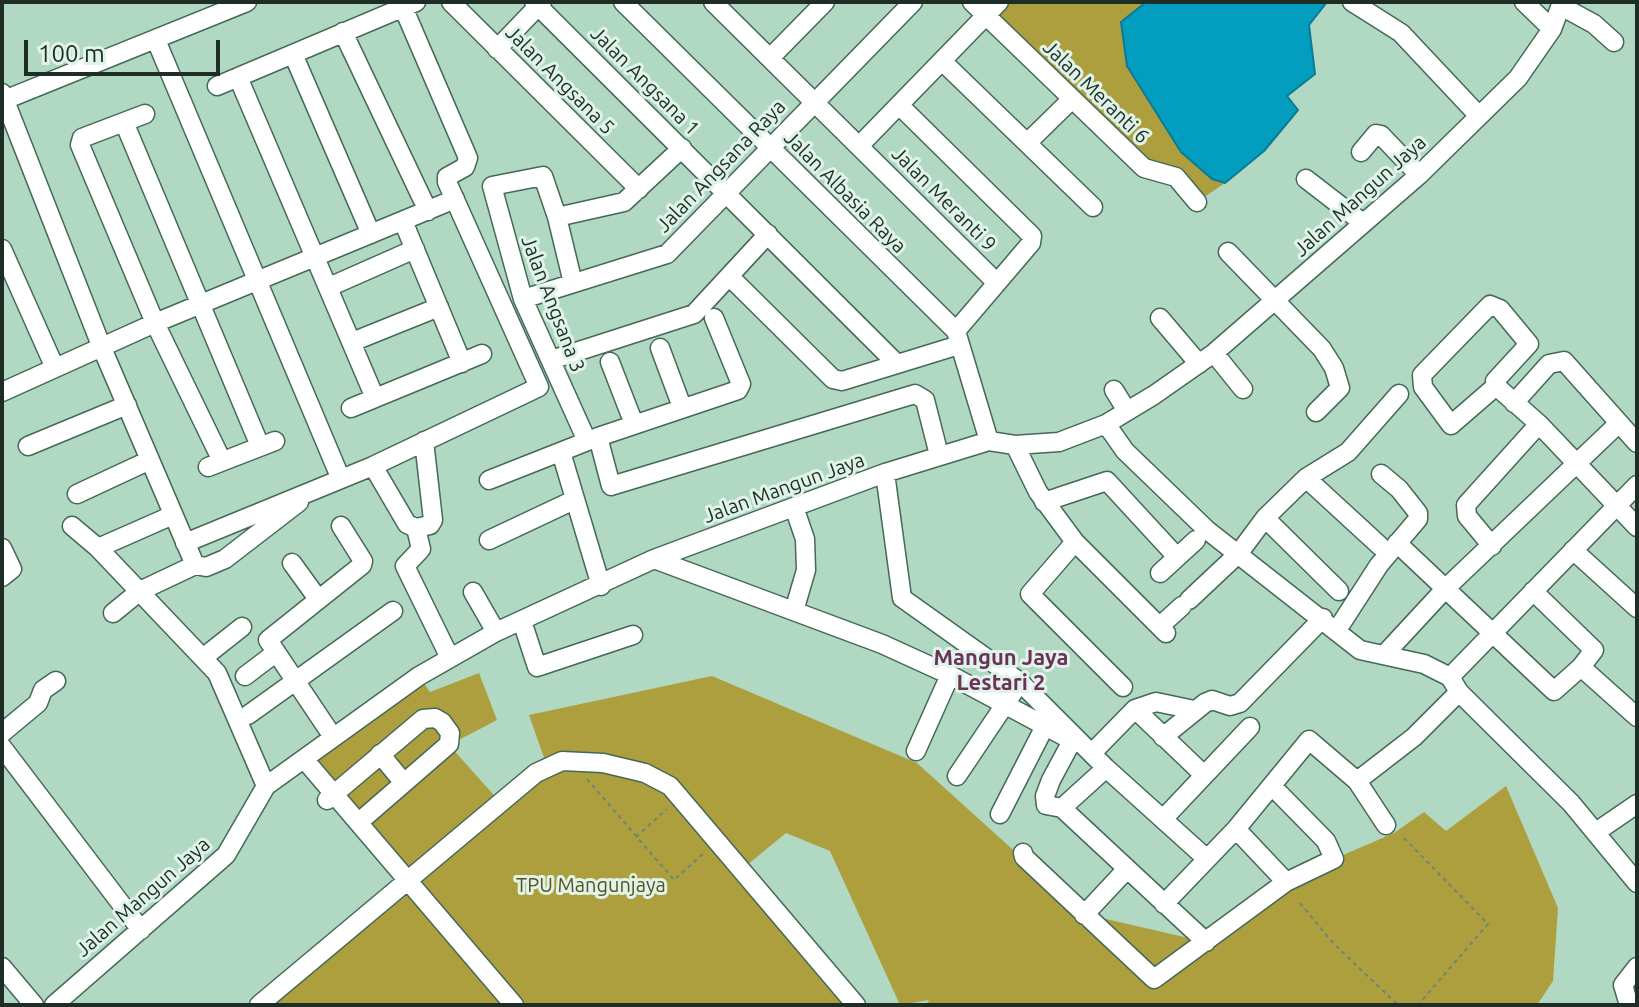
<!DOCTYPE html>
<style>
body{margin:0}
#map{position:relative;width:1639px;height:1007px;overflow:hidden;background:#b0d8c2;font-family:Ubuntu,sans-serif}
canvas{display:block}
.frame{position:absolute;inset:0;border:4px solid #1e2d25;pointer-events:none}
.scale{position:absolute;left:24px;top:40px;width:196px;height:36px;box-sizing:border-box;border:4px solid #1e2d25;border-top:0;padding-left:10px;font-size:24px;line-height:28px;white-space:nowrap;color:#1e2d25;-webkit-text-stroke:6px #dff3e8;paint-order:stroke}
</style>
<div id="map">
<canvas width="1639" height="1007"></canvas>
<div class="frame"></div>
<div class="scale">100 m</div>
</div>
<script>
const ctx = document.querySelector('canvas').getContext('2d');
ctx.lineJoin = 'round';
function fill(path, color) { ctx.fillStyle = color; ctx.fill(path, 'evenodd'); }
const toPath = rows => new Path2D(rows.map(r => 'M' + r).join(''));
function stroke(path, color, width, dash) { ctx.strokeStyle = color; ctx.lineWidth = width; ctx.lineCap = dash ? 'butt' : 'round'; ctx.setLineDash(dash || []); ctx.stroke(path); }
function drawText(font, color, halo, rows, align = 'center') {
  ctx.font = font + ' Ubuntu,sans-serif'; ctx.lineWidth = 6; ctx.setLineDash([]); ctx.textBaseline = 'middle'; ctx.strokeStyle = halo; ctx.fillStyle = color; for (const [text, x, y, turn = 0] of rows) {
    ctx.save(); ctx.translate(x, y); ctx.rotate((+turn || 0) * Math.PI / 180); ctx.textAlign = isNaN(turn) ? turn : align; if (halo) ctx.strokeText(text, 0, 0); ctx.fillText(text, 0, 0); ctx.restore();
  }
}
const green = toPath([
 [999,2,1146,2,1138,10,1212,179,1225,183,1197,202,1156,172,986,15],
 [479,673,497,720,449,745,501,803,547,766,529,715,712,676,917,763,1084,914,1206,942,1334,859,1394,833,1424,812,1446,831,1506,786,1558,908,1553,981,1537,1005,926,1005,929,1000,900,1005,830,851,786,833,741,870,856,1005,275,1005,402,888,297,765,419,676,430,692]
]);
const water = toPath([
 [1146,2,1327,2,1309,25,1315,74,1287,96,1298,110,1264,151,1225,183,1212,179,1181,152,1127,66,1121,22,1146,2]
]);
const path = toPath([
 [587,779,674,880,704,853],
 [636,837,667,809],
 [1404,838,1488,924,1418,1005],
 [1300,903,1333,943,1398,1005]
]);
const minor = toPath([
 [451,2,639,189],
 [534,2,896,363],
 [623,2,956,331,989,441],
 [713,2,997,283],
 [972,2,1144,168,1176,177,1197,202],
 [1352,2,1401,33,1479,116],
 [1524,2,1552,29],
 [1561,6,1594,24,1614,42],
 [343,32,428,211],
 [156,40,340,477],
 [497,49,542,2],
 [293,54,371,234],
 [770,58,825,2],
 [942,61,1093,207],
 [238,77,375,398],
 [217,86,416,2],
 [2,93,102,348,195,565,206,567,225,559,299,502],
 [2,101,247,2],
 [899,105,1032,236,1031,243,956,331],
 [145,114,82,138,80,145,155,323,222,461],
 [124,122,260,446],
 [1027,143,1071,100],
 [859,146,999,2],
 [1361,152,1376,134,1381,135,1419,175],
 [1306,179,1363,223],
 [557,217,624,202,682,148],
 [403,221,462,363],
 [2,249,55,368],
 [1228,252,1322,349,1334,368,1340,388,1316,412],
 [729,276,833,379,842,381,959,345],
 [573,283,557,217,543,176,492,186,523,299,587,441],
 [329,287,415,249],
 [523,299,667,254,913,2],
 [1160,318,1199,364],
 [352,342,439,307],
 [660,348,682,407],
 [1214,353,1243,389],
 [551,360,694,314,768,234],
 [610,362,634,424],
 [1496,386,1495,381,1529,344,1500,309,1490,305,1422,375,1423,387,1451,425,1496,386,1539,424,1637,527],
 [1114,390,1127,411],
 [2,392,155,323,455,199],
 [1514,403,1549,364,1564,361,1637,443],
 [351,408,482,354],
 [1106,424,1125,451,1207,530,1360,650,1424,664,1450,677,1459,692,1571,803,1637,883],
 [598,437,611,486,915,394,925,400,939,455],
 [1015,445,1038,492,1075,542,1166,633],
 [28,446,127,405],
 [561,452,601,586],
 [373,466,407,524,416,528,430,525,433,520,424,441],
 [208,467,275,441],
 [885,473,902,598,1020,682,1106,768,1207,859],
 [1306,478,1380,546],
 [489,480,598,437,738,390,741,384,714,318],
 [77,494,150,460],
 [1044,502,1107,481,1177,557],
 [1265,518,1339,591],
 [72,526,98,548,217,673,266,786],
 [416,528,421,549,405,566,450,658],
 [489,540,574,500],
 [1075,542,1030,594,1123,687],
 [185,543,373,466,539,387,447,182,447,177,465,167,468,158,403,7],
 [1397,543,1554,691,1581,667,1637,717],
 [1492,546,1467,516,1466,505,1539,424],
 [2,548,12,569,2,577],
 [98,548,173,515],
 [1573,550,1637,608],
 [654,559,882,644,950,675,1075,742],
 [292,563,318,599],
 [1160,573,1196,540],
 [1533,591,1594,650,1581,667],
 [473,592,496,632],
 [1189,600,1239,553,1265,518,1306,478,1348,452,1399,394],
 [794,611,806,570,805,539,794,507],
 [113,613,140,591,195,565],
 [522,621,537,667,633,635],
 [1160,626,1182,606],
 [1337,630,1379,565,1418,519,1418,513,1399,489,1381,474],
 [1384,655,1446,588,1619,423],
 [204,657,242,627],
 [245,676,274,654],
 [1450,677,1637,485],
 [1135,709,1204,775],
 [248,715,393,611],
 [2,733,38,703,43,690,56,681],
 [333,737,268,640,362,565,363,561,341,526],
 [1163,737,1205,703,1212,700,1230,706,1240,703,1323,618],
 [1072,741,1051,780,1045,796,1046,805,1062,808,1206,942],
 [2,747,141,930],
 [916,751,950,675],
 [1092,753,1135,709,1156,702,1194,710],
 [380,754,404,783],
 [304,759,514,1005],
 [957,776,1020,682],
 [1357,781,1414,737,1459,692],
 [327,800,423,719,435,718,442,722,450,733,449,744,359,822],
 [1062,808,1106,768],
 [1000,814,1044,728],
 [1164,818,1250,727],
 [1236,829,1286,882],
 [1596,832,1637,804],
 [1023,853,1024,857,1154,979,1286,882,1334,859,1326,841,1273,787],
 [1164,904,1236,829,1309,740,1357,781,1386,825],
 [1084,915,1126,870],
 [2,967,34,1005],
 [54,1005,226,855,266,786,419,676,496,632,654,559,885,473,989,441,1015,445,1059,442,1106,424,1154,395,1214,353,1419,175,1518,78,1552,29,1562,2],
 [259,1005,536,773,562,761,603,763,645,773,670,786,856,1005],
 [1629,1005,1623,985,1637,967]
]);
const streetNames = [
 ["Jalan Angsana 5",560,80,45],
 ["Jalan Angsana 1",645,81,45],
 ["Jalan Meranti 6",1096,92,44],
 ["Jalan Angsana Raya",721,166,-46],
 ["Jalan Albasia Raya",845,192,45],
 ["Jalan Mangun Jaya",1360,196,-42],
 ["Jalan Meranti 9",944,199,45],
 ["Jalan Angsana 3",553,304,69],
 ["Jalan Mangun Jaya",784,488,-20],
 ["Jalan Mangun Jaya",143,897,-41]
];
const parkNames = [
 ["TPU Mangunjaya",591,885]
];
const neighbourhoodNames = [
 ["Mangun Jaya",1001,658],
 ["Lestari 2",1001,683]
];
fill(green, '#ae9f3e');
fill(water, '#039dc0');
stroke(water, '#0b7b92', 2);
stroke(minor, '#446956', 21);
stroke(path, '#6a8677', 2, [4, 4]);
stroke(minor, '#fff', 18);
drawText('20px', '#1e2d25', '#dff3e8', streetNames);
drawText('20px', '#59511e', '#dff3e8', parkNames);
drawText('bold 22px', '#6c315a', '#dff3e8', neighbourhoodNames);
</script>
